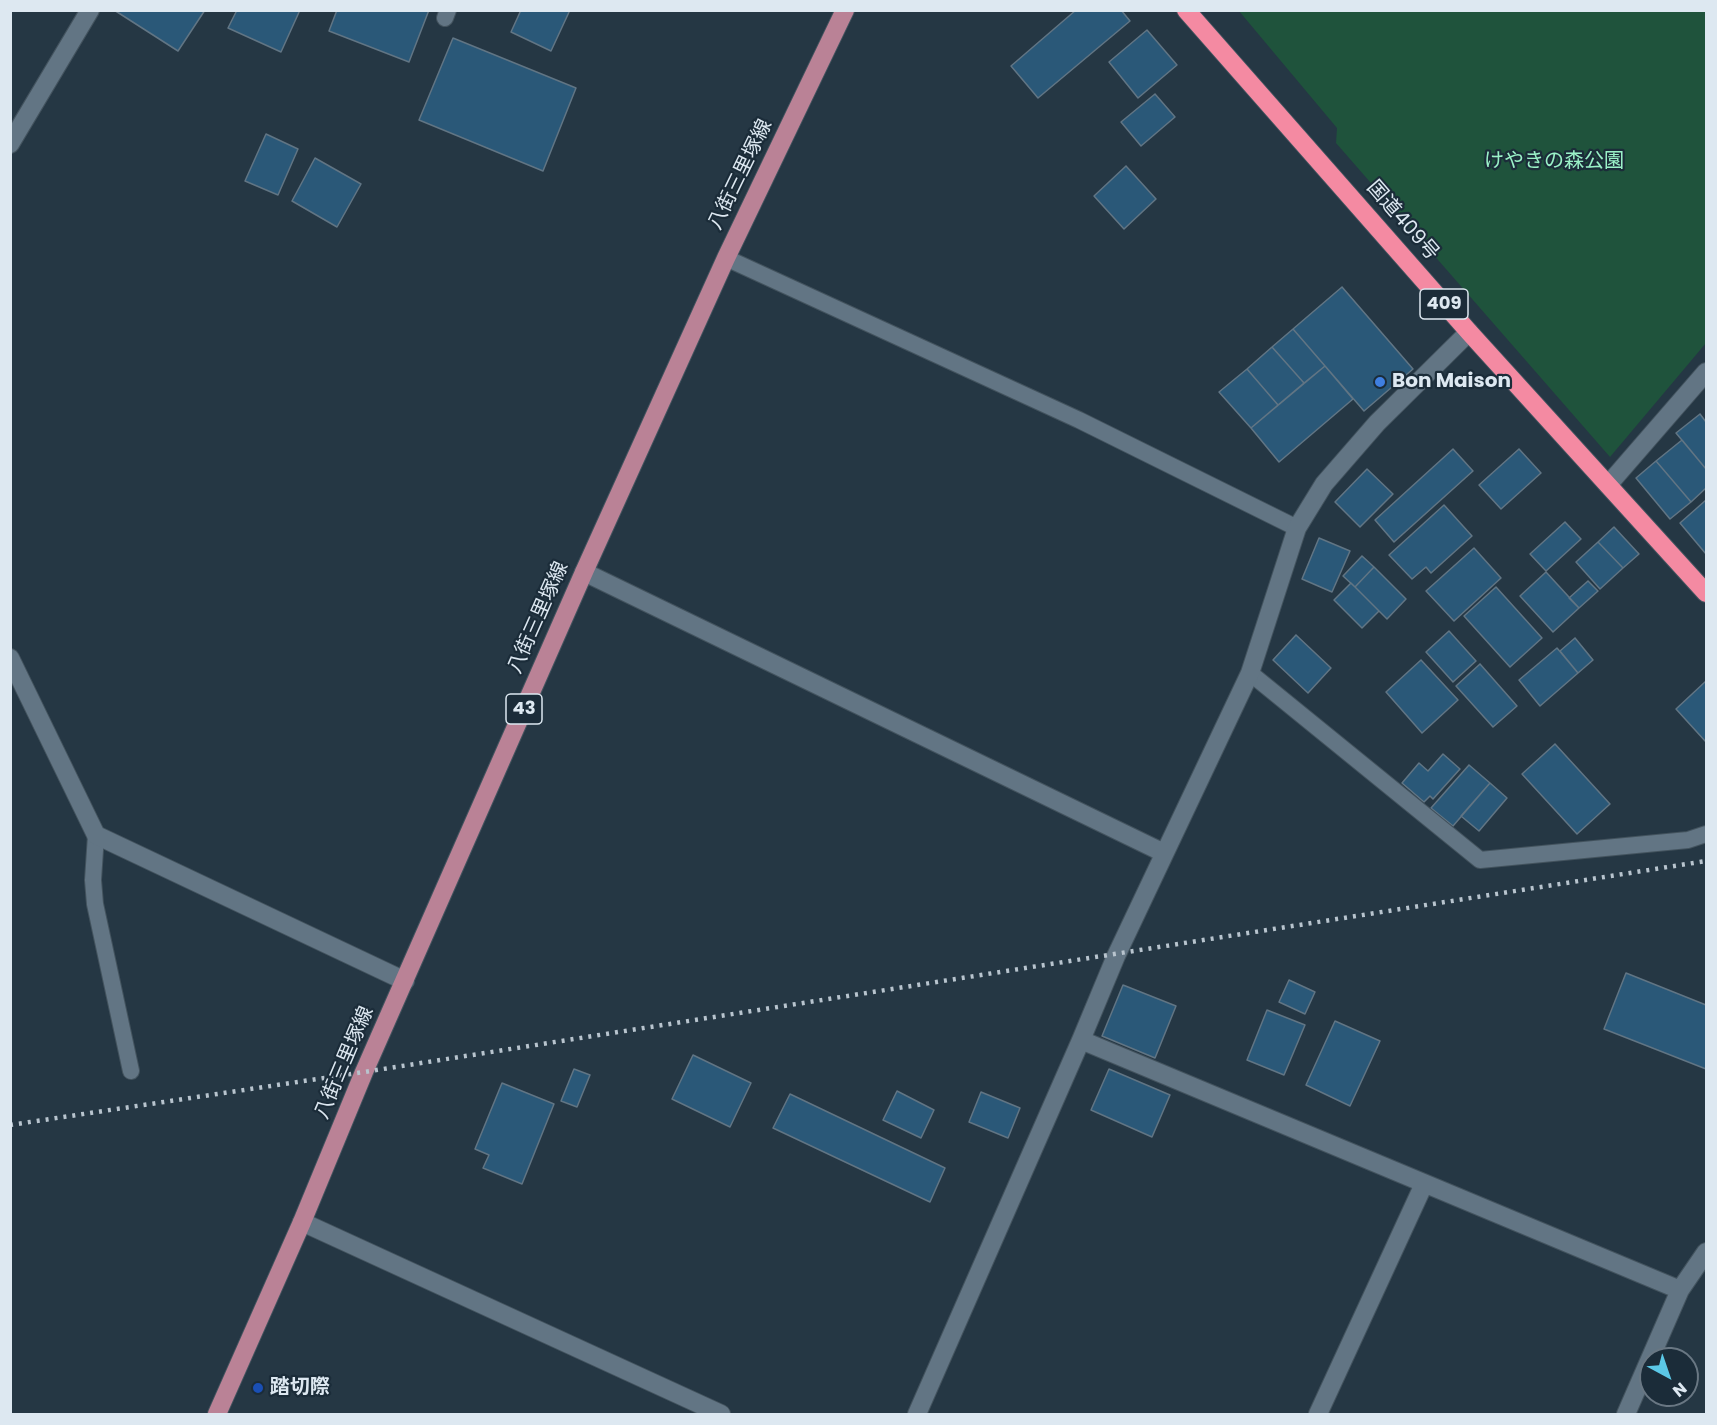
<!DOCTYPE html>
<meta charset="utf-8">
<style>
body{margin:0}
#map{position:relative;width:1717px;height:1425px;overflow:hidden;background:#253744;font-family:Poppins,sans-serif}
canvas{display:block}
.frame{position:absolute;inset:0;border:12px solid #dde8f1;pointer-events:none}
.north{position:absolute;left:1639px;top:1347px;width:60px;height:60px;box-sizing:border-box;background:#1b2c39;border:2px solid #697783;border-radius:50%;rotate:140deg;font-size:16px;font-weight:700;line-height:24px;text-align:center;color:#dde8f1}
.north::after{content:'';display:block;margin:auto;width:21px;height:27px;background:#5bc8e7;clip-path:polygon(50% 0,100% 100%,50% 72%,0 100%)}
</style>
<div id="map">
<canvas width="1717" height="1425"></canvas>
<div class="frame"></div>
<div class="north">N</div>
</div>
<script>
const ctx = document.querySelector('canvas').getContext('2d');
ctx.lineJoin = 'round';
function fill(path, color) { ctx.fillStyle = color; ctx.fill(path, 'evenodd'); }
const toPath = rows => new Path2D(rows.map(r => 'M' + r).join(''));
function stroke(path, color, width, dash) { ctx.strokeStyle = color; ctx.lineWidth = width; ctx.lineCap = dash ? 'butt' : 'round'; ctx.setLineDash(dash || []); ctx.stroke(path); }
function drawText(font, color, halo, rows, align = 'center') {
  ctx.font = font + ' Poppins,"Noto Sans JP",sans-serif'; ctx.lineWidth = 4.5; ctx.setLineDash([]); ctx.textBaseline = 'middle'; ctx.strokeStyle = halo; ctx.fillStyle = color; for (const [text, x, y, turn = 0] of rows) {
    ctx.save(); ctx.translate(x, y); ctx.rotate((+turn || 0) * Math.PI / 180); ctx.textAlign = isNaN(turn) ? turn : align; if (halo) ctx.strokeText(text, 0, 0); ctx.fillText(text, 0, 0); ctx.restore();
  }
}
const green = toPath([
 [1239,11,1706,11,1706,343,1610,457,1336,143,1337,128]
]);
const building = toPath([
 [114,10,205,10,178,51,114,10],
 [237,10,300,10,281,52,228,28,237,10],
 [337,10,429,10,409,62,329,31,337,10],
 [521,10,570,10,551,51,511,32,521,10],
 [1076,10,1121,10,1130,21,1038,98,1011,66,1076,10],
 [1147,30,1177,65,1138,98,1109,62,1147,30],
 [453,38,576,88,543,171,419,120,453,38],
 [1155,94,1175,117,1141,146,1121,122,1155,94],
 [266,134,298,149,278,195,245,181,266,134],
 [315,158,361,184,337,227,292,201,315,158],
 [1126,166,1156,199,1124,229,1094,196,1126,166],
 [1342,287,1413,369,1364,411,1293,329,1342,287],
 [1293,329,1325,366,1304,383,1272,347,1293,329],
 [1272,347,1304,383,1278,405,1247,369,1272,347],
 [1325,366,1353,399,1279,462,1251,428,1325,366],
 [1247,369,1278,405,1251,428,1219,392,1247,369],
 [1700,414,1706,422,1706,469,1676,433,1700,414],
 [1682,440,1706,469,1706,488,1691,502,1656,461,1682,440],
 [1453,449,1473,471,1394,542,1375,520,1453,449],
 [1519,449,1541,473,1501,509,1479,485,1519,449],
 [1656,461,1691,502,1670,519,1636,478,1656,461],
 [1367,469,1393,494,1360,527,1335,502,1367,469],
 [1706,500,1706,554,1680,523,1706,500],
 [1444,505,1472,536,1431,573,1426,567,1412,579,1389,555,1444,505],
 [1565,522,1581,539,1546,571,1530,554,1565,522],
 [1614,527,1639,554,1623,568,1598,542,1614,527],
 [1319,538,1350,551,1332,592,1302,579,1319,538],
 [1598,542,1623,568,1600,589,1576,562,1598,542],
 [1474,548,1501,578,1454,621,1426,591,1474,548],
 [1362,556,1374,567,1355,587,1343,576,1362,556],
 [1374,567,1406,599,1387,619,1355,587,1374,567],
 [1546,572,1579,608,1553,632,1520,596,1546,572],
 [1588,581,1598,591,1579,608,1569,598,1588,581],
 [1351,583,1379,611,1362,628,1334,600,1351,583],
 [1496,587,1542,638,1510,667,1464,616,1496,587],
 [1449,631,1476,661,1453,682,1426,652,1449,631],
 [1296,635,1331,668,1308,693,1273,660,1296,635],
 [1575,638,1593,660,1578,673,1560,651,1575,638],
 [1557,648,1578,673,1540,706,1519,680,1557,648],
 [1421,660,1458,700,1422,733,1386,692,1421,660],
 [1480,664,1517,706,1493,727,1456,686,1480,664],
 [1706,681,1706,742,1676,709,1706,681],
 [1555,744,1610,804,1577,834,1522,774,1555,744],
 [1443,754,1460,769,1433,799,1430,796,1424,802,1402,783,1419,763,1428,771,1443,754],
 [1469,765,1490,783,1453,826,1431,808,1469,765],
 [1490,783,1507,798,1479,831,1461,816,1490,783],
 [1626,973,1706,1005,1706,1069,1604,1029,1626,973],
 [1289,980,1315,992,1305,1014,1279,1002,1289,980],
 [1123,985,1176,1006,1155,1058,1102,1036,1123,985],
 [1267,1010,1305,1025,1284,1075,1247,1060,1267,1010],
 [1335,1021,1380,1041,1350,1106,1306,1085,1335,1021],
 [693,1055,751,1083,730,1127,672,1099,693,1055],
 [574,1069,590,1075,577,1107,561,1101,574,1069],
 [1109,1069,1170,1095,1152,1137,1091,1110,1109,1069],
 [502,1083,554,1104,522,1184,483,1168,489,1155,475,1149,502,1083],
 [897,1091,934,1110,921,1138,883,1120,897,1091],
 [981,1092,1020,1108,1008,1138,969,1122,981,1092],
 [790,1094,945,1168,930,1202,773,1128,790,1094]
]);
const lane = toPath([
 [445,18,448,10],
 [726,258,1079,420,1297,528],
 [1250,673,1480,860,1688,840,1706,834],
 [96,835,93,880,95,904,131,1071]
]);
const street = toPath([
 [10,144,90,10],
 [1608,485,1706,372],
 [584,572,1164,853],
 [10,658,96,835,405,981],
 [1081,1040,1680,1290],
 [302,1222,721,1414],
 [917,1414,1081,1040,1116,956,1250,673,1297,528,1324,484,1377,423,1469,332],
 [1318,1414,1424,1184],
 [1626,1414,1680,1290,1706,1252]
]);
const primary = toPath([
 [217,1414,302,1222,364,1072,584,572,726,258,845,10]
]);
const highway = toPath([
 [1186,10,1469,332,1706,593]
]);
const rail = toPath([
 [10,1125,364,1072,1706,861]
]);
const markers = [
 [1380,382,6,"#3f7fe0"],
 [258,1388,6,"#1a4fb4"]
];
const shields = [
 [1444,304,48],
 [524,709,36]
];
const shieldNames = [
 ["409",1444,304],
 ["43",524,709]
];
const parkNames = [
 ["けやきの森公園",1554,162]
];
const streetNames = [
 ["八街三里塚線",741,175,-64],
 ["国道409号",1402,221,49],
 ["八街三里塚線",539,618,-66],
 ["八街三里塚線",345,1063,-67]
];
const poiNames = [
 ["Bon Maison",1392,382],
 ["踏切際",270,1388]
];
fill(green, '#1f533c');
fill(building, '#2a5878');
stroke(building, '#617584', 1.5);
stroke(lane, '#43535e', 18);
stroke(street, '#43535e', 20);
stroke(primary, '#43535e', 20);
stroke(highway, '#43535e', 20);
stroke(lane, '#627584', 16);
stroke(street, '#627584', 18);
stroke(primary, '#ba8296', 18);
stroke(highway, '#f48aa2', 18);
stroke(rail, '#b8c4ce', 4.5, [3, 6]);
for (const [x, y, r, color] of markers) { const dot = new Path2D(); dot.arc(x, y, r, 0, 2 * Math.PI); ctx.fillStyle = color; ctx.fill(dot); stroke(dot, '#1b2c39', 2); }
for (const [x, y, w] of shields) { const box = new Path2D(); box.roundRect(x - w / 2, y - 15, w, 30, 4.5); ctx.fillStyle = '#1b2c39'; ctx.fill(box); stroke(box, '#dde8f1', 1.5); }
drawText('bold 18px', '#dde8f1', null, shieldNames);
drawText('20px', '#9af1c7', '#1b2c39', parkNames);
drawText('20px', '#dde8f1', '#1b2c39', streetNames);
drawText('bold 20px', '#dde8f1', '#1b2c39', poiNames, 'left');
</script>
